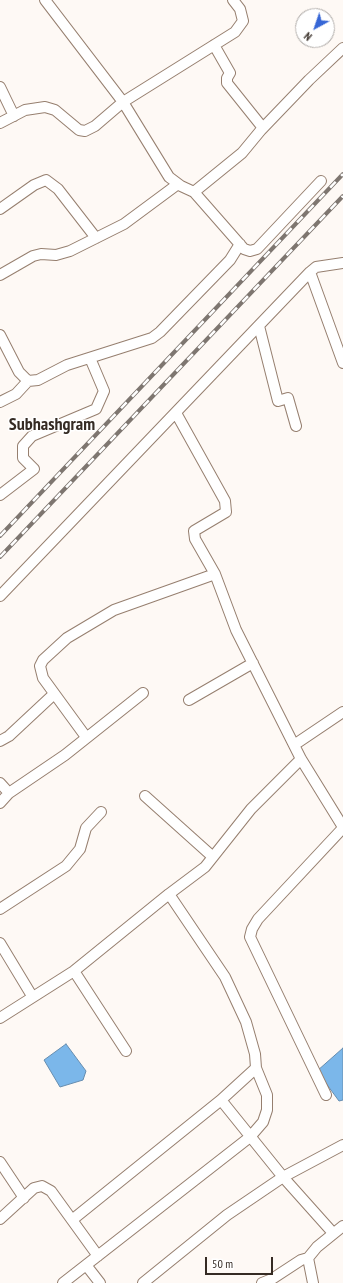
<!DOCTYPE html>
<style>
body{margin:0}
#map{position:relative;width:343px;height:1283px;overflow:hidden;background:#fef9f5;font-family:"PT Sans Narrow",sans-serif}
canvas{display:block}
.north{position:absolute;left:295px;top:8px;width:40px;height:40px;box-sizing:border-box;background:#fff;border:1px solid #aeaaa7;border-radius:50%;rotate:220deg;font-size:11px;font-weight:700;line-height:16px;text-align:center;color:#352b24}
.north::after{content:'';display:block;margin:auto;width:14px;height:18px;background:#3666d6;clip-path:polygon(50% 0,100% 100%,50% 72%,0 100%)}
.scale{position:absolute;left:205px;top:1257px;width:68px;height:18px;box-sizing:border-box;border:2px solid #352b24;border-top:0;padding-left:5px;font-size:12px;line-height:14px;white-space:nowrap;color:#352b24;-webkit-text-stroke:3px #fff;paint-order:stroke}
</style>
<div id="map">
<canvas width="343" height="1283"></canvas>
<div class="north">N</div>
<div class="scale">50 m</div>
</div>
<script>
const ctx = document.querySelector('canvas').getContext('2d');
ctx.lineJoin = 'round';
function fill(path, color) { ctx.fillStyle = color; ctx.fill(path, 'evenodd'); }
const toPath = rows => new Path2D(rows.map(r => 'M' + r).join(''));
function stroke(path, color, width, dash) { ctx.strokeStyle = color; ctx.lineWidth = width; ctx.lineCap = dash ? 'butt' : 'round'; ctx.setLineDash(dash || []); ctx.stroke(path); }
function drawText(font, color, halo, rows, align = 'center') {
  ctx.font = font + ' "PT Sans Narrow",sans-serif'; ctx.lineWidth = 3; ctx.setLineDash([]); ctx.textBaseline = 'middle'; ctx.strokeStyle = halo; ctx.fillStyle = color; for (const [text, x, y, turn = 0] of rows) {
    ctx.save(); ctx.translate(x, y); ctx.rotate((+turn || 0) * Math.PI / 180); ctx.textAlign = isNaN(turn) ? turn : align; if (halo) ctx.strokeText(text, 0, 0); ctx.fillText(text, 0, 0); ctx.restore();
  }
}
const water = toPath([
 [66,1044,86,1071,83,1080,60,1087,44,1060,66,1044],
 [343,1048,343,1100,339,1101,317,1071,343,1048]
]);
const minor = toPath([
 [45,0,123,102,169,177,181,186,194,192,244,249,250,251,257,249,321,181],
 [214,45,230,73,227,78,227,83,263,128],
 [0,87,14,116],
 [0,123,25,110,45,107,55,110,79,130,85,131,95,126,123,102,235,32,243,21,240,9,233,0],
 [194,192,242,153,261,130,309,80,343,48],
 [0,209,34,185,46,180,58,189,96,238],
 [310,272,316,267,343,263],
 [0,275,33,256,41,254,56,255,70,251,124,224,178,184],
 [259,326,278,401,288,398,296,426],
 [0,335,19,372,28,381,38,380,67,365,152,338,160,332,230,260,240,244],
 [0,402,16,394,28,381],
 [176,413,225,501,226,512,194,531,195,539,215,574,236,630,301,759,343,827],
 [0,495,34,469,23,458,23,446,32,436,96,409,104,391,90,358],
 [0,596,310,272,343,363],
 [189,700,253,663],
 [86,737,43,678,40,666,43,660,67,638,114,610,215,574],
 [0,741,9,736,54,694],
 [294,745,343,712],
 [0,783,9,793],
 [145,796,213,857],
 [0,803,9,793,65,755,143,693],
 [0,909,66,866,80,849,86,828,101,812],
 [0,943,32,996],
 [74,971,126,1051],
 [0,1018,74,971,169,894,205,867,251,809,301,759],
 [326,1095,250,937,252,929,258,919,343,828],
 [221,1100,283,1177,333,1233],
 [0,1162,24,1198],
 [0,1219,34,1188,42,1186,51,1191,98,1256],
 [72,1220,221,1100,256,1068],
 [86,1265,100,1283],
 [63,1283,250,1137,263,1122,267,1110,267,1095,256,1068,255,1054,246,1022,225,977,169,894],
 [143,1283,227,1215,283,1177,343,1145],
 [262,1283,272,1279,301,1260,308,1258],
 [313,1283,308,1258,317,1247,343,1226]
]);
const rail = toPath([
 [0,536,343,174],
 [0,557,343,196]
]);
const districtNames = [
 ["Subhashgram",52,425]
];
fill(water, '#7bb7ea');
stroke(water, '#668daf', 1);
stroke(minor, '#967f6f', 12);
stroke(minor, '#fff', 10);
stroke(rail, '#7e7670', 4);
stroke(rail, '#fff', 2.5, [8]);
drawText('bold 18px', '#352b24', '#fff', districtNames);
</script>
